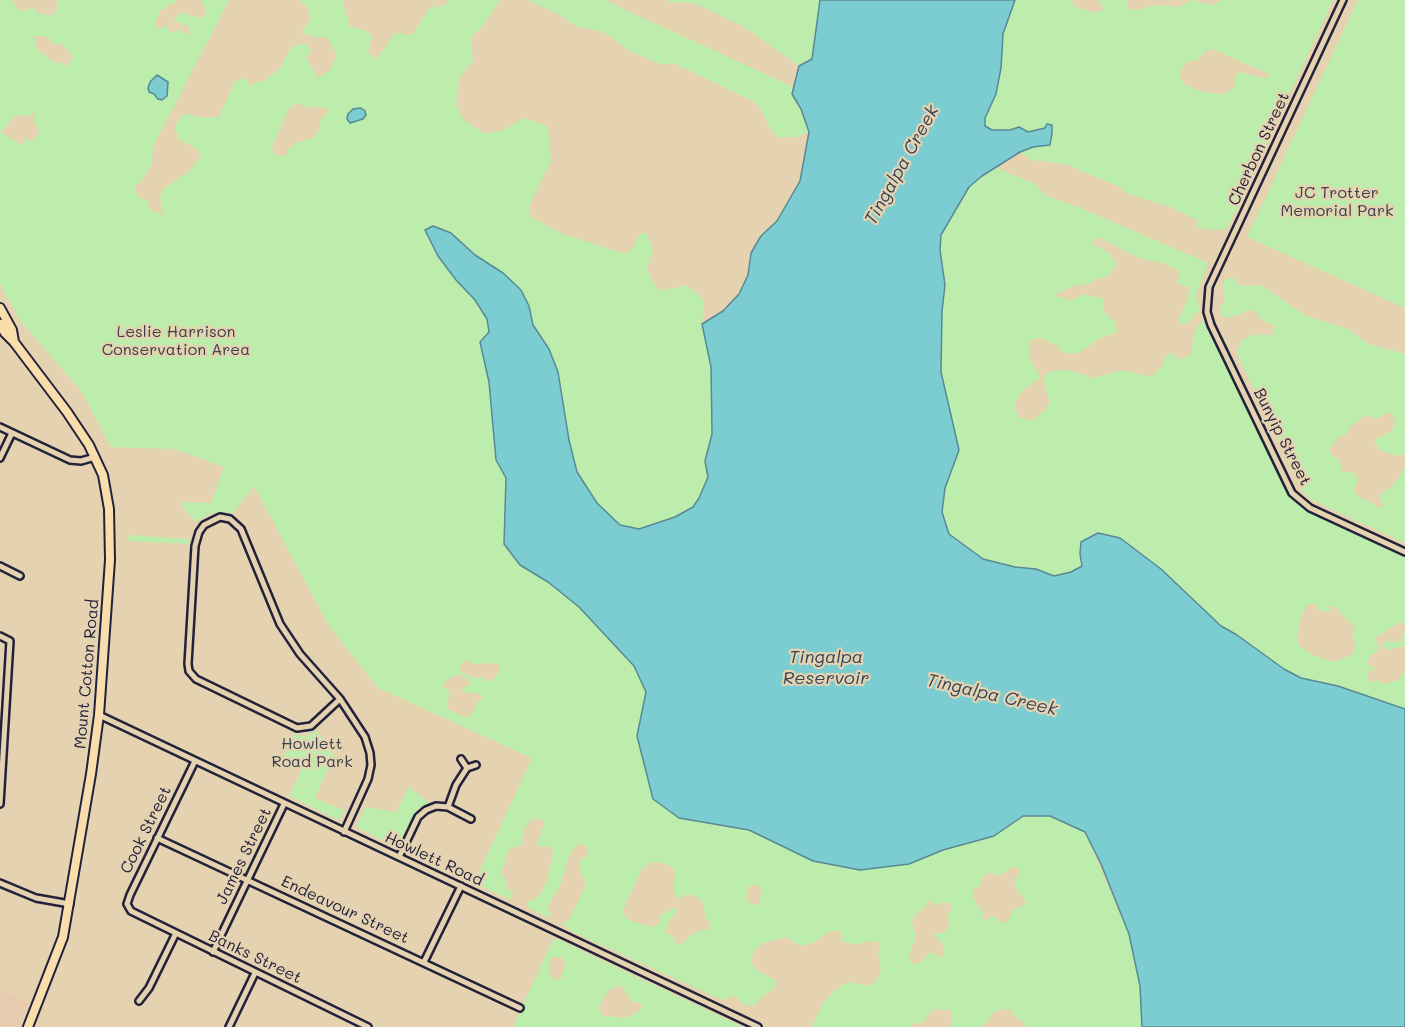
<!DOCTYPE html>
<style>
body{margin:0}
canvas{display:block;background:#e5d2b0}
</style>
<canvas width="1405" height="1027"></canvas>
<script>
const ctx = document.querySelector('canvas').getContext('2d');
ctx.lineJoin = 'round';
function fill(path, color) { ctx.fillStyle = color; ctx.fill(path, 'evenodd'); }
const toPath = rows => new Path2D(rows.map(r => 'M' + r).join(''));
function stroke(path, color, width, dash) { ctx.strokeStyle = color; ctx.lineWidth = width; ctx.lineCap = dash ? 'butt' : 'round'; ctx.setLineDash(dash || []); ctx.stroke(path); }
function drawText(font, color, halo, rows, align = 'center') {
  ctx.font = font + ' Mali,sans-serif'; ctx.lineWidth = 4.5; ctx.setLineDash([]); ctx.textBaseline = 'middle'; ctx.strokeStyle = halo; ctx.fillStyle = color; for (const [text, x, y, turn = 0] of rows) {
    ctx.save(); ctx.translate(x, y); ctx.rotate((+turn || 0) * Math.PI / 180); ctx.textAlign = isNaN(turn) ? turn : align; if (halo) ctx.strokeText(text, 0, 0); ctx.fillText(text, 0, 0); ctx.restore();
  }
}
const built = toPath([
 [0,989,29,1003,19,1027,0,1027]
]);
const green = toPath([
 [0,0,12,0,18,10,27,10,33,7,39,15,43,13,47,16,55,14,57,8,56,3,58,0,176,0,172,5,166,6,164,10,160,10,155,26,159,29,166,25,170,32,174,33,179,29,188,36,190,26,183,25,173,20,178,15,182,13,202,18,206,14,206,8,201,3,201,0,229,0,153,147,152,163,144,178,134,188,138,197,148,201,149,209,163,216,160,197,163,189,188,172,202,155,194,147,178,139,175,125,183,114,206,118,219,117,235,81,247,78,247,86,265,80,281,67,291,47,305,43,312,51,306,58,318,78,330,70,337,55,327,37,318,38,301,33,311,19,308,8,299,0,342,0,350,27,362,29,372,35,368,52,376,60,395,33,412,35,431,6,439,7,449,3,448,0,500,0,481,28,471,37,473,61,459,78,456,105,464,120,485,134,506,129,524,118,548,127,551,161,530,204,529,216,563,234,625,254,634,247,638,235,646,232,653,250,647,269,654,284,659,290,672,289,686,285,699,295,704,301,702,324,711,367,712,434,705,461,708,477,699,498,693,507,675,517,639,530,620,525,597,503,577,472,569,440,565,411,549,349,533,325,529,306,503,273,475,255,451,233,425,230,438,256,456,280,475,300,487,319,489,332,480,342,489,382,496,460,506,478,504,544,520,565,548,582,579,607,634,666,646,692,637,736,720,825,749,830,813,861,909,864,943,850,994,836,1023,816,1050,816,1085,832,1129,934,1140,986,1142,1027,1025,1027,1024,1022,1013,1016,1012,1010,1002,1009,993,1013,987,1022,979,1027,951,1027,951,1010,933,1009,922,1023,913,1023,911,1027,812,1027,824,1001,835,990,848,982,870,986,878,978,881,969,878,953,881,943,869,941,855,945,842,941,840,930,829,932,813,943,800,946,787,937,763,943,754,952,751,963,758,971,775,980,775,988,762,996,753,1006,742,1004,737,997,730,996,722,1000,571,931,562,924,569,920,586,884,580,871,580,861,588,855,588,846,577,844,570,854,558,891,552,897,548,908,551,913,549,918,527,907,527,903,539,896,541,893,547,881,553,851,552,847,538,846,538,840,544,825,543,821,538,818,533,819,525,827,522,838,523,844,509,849,501,873,507,883,506,888,513,893,511,900,474,883,532,758,378,688,329,626,254,486,232,514,222,512,210,514,195,522,179,502,211,503,224,467,175,449,111,447,82,392,21,322,0,284],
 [31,35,34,37,42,36,49,38,53,44,62,44,73,56,72,59,65,66,60,62,55,63,38,50,35,45,36,40,31,37],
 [297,103,308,107,323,107,330,110,321,119,319,130,314,138,296,143,288,149,287,154,283,156,274,154,272,147,288,110],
 [34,111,35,113,33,120,40,132,32,142,26,138,24,143,21,145,1,132,16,115,30,116],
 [465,660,475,664,497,663,500,666,499,671,493,680,489,682,482,677,474,678,462,673,459,669],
 [456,675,462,675,469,680,469,685,462,688,463,692,480,694,483,697,476,704,470,717,464,717,448,709,446,705,450,694,448,689,444,688,444,682],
 [651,862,664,863,672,867,675,873,673,891,677,899,688,894,699,898,703,903,706,918,711,924,709,930,702,930,690,936,682,944,676,945,672,935,665,933,668,922,678,911,676,907,660,916,660,924,651,927,629,920,624,914,624,908,629,896,642,869],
 [1012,867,1019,868,1019,874,1014,882,1017,891,1025,899,1025,905,1011,911,1010,918,1005,923,999,922,998,918,991,916,986,921,982,918,983,913,981,908,977,906,973,896,974,889,979,887,984,875,991,872,996,875,1004,873],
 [757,885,762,890,759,906,748,902,746,897,749,886],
 [932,901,935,906,939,903,952,903,952,910,948,912,949,928,943,933,933,934,942,943,944,951,941,958,930,952,920,963,914,964,909,961,911,947,916,940,912,920,916,913,925,908,927,902],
 [528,0,604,0,787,84,793,88,792,94,801,109,809,132,796,137,778,137,769,127,764,114,755,102,673,63,663,65,631,52,604,32,576,26,561,16],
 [667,0,820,0,812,59,799,66,743,26,694,3,670,2],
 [1015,0,1072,0,1075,7,1095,13,1104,9,1098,0,1127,0,1127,9,1138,10,1155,5,1178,7,1192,0,1213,5,1222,0,1333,0,1228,227,1222,230,1203,229,1196,227,1197,220,1168,206,1131,195,1117,186,1065,164,1031,160,1020,152,1033,147,1050,145,1045,128,1028,132,1019,127,1010,130,992,130,985,126,985,118,996,94,1001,68,1003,34],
 [1213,49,1269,74,1269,75,1267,79,1240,72,1235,78,1234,87,1228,92,1221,94,1202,92,1184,84,1180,76,1182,68,1187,62,1196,61,1207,50],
 [1358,0,1405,0,1405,308,1247,237],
 [996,168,1035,184,1046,196,1078,207,1208,263,1196,295,1200,310,1187,324,1180,324,1178,319,1186,303,1190,287,1181,286,1176,281,1180,276,1178,270,1163,263,1139,258,1098,237,1091,243,1109,253,1117,264,1107,277,1099,278,1088,284,1073,286,1054,295,1070,301,1084,294,1103,299,1103,311,1115,322,1117,332,1098,339,1079,353,1062,353,1059,347,1040,337,1029,341,1029,359,1035,367,1040,378,1023,390,1014,404,1018,417,1032,421,1046,409,1050,402,1043,381,1047,372,1059,370,1073,371,1093,378,1122,370,1147,376,1154,375,1162,366,1166,355,1173,353,1176,359,1185,358,1191,354,1194,332,1198,325,1203,321,1208,327,1293,498,1310,510,1405,554,1405,626,1400,622,1375,638,1379,648,1376,653,1371,654,1368,660,1368,665,1374,668,1373,671,1366,671,1369,676,1368,680,1373,682,1378,680,1382,684,1399,680,1401,675,1405,673,1405,709,1338,686,1301,678,1284,669,1237,635,1221,626,1161,569,1120,538,1098,533,1081,542,1080,554,1082,566,1071,572,1054,576,1036,569,1015,567,983,559,949,534,942,512,945,488,958,450,941,372,942,311,945,286,940,250,941,235,969,187,982,176],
 [1315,603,1318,610,1325,612,1331,611,1328,606,1333,606,1355,627,1352,637,1356,643,1356,648,1351,655,1334,662,1315,656,1300,647,1297,643,1299,622,1307,605],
 [1232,277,1238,285,1263,286,1304,315,1348,329,1369,344,1405,354,1405,454,1395,456,1385,452,1379,450,1374,440,1392,431,1395,419,1390,412,1376,419,1367,415,1352,425,1345,435,1338,437,1329,450,1332,456,1339,459,1343,472,1352,472,1358,478,1354,490,1357,495,1379,508,1383,505,1379,495,1391,487,1401,475,1405,466,1405,543,1310,499,1302,490,1237,354,1240,341,1252,335,1273,335,1275,326,1262,320,1256,312,1248,309,1242,314,1227,318,1221,315,1220,307,1225,302,1223,291,1224,280],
 [129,535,190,539,189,544,128,541],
 [1405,630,1405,646,1387,650,1382,646,1385,641,1400,642],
 [316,730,334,755,315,798,345,811,339,820,289,796,302,769,282,760,294,734,307,737],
 [409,787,430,803,416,810,399,845,396,847,356,827,365,807,396,812],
 [557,939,743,1027,513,1027,519,1015,523,1010,524,1002,553,940],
 [552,957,562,957,566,962,560,980,554,980,551,977,549,963],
 [619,986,624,987,625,993,634,1002,641,1003,642,1008,635,1014,624,1018,604,1016,599,1010,601,1002,609,990]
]);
const water = toPath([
 [820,0,1015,0,1003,34,1001,68,996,94,985,118,985,126,992,130,1010,130,1019,127,1028,132,1045,128,1047,124,1052,125,1052,133,1050,145,1033,147,1020,152,982,176,969,187,941,235,940,250,945,285,942,311,941,372,959,450,945,488,942,512,949,534,983,559,1015,567,1036,569,1054,576,1071,572,1082,566,1080,554,1081,542,1098,533,1120,538,1161,569,1221,626,1237,635,1284,669,1301,678,1338,686,1405,709,1405,1027,1142,1027,1140,986,1129,934,1101,864,1085,832,1050,816,1023,816,994,836,943,850,909,864,860,870,813,861,749,830,679,818,653,799,637,736,646,692,634,666,579,607,548,582,520,565,504,544,506,478,496,460,489,382,480,342,489,332,487,319,475,300,456,280,438,256,425,230,433,226,451,233,475,255,503,273,521,290,529,306,533,325,549,349,558,372,569,440,577,472,597,503,620,525,639,529,675,517,693,507,699,498,708,477,705,461,712,434,711,367,702,324,723,311,739,294,748,275,751,253,761,236,777,221,800,181,809,132,801,109,792,94,799,66,812,59,820,0],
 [157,75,168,82,167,96,162,100,158,99,154,94,149,92,148,88,150,82,157,75],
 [361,108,365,111,366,115,363,119,350,123,347,119,348,114,353,109,361,108]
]);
const minor = toPath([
 [1343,0,1209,287,1207,312,1211,325,1292,493,1310,508,1405,552],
 [0,427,70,460,81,461,95,457],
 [0,458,12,433],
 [0,566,20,576],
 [0,636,10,641,0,804],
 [340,699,300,654,280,624,241,529,230,519,220,517,204,525,199,532,195,546,188,664,189,671,196,679,297,728,311,726,340,699,365,737,370,753,371,765,368,779,344,832],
 [99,715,758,1027],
 [461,759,467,768,476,765],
 [195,761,130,895,127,904,131,911,368,1027],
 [448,807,456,785,467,768],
 [157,838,520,1008],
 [399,857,418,817,426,810,436,806,448,807,471,819],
 [0,883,36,898,70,904],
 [213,952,284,804],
 [424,962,461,886],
 [139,1001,149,988,176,933],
 [229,1027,255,973]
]);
const primary = toPath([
 [0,308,12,330,14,342],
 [0,324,5,333,14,342,67,412,89,445,103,475,109,509,110,560,99,715,91,774,63,937,28,1027]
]);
const streetNames = [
 ["Cherbon Street",1259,149,-65],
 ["Bunyip Street",1282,437,63],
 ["Mount Cotton Road",87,674,-85],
 ["Cook Street",146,830,-64],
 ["James Street",244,856,-64],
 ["Howlett Road",434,859,25],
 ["Endeavour Street",345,910,25],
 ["Banks Street",255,957,26]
];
const parkNames = [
 ["JC Trotter",1337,193],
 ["Memorial Park",1337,211],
 ["Leslie Harrison",176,332],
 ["Conservation Area",176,350],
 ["Howlett",312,744],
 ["Road Park",312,762]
];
const waterNames = [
 ["Tingalpa Creek",902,165,-61],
 ["Tingalpa",826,657],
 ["Reservoir",826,678],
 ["Tingalpa Creek",992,695,13]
];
fill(built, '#e8caae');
fill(green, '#bcedac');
fill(water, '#7ccdd1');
stroke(water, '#588995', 1.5);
stroke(minor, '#22223b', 10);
stroke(primary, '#22223b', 12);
stroke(minor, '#e5d2b0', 5);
stroke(primary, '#f9deab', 8);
drawText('16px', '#22223b', '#e5d2b0', streetNames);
drawText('16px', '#39404c', '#e5d2b0', parkNames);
drawText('italic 18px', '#344459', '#e5d2b0', waterNames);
</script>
